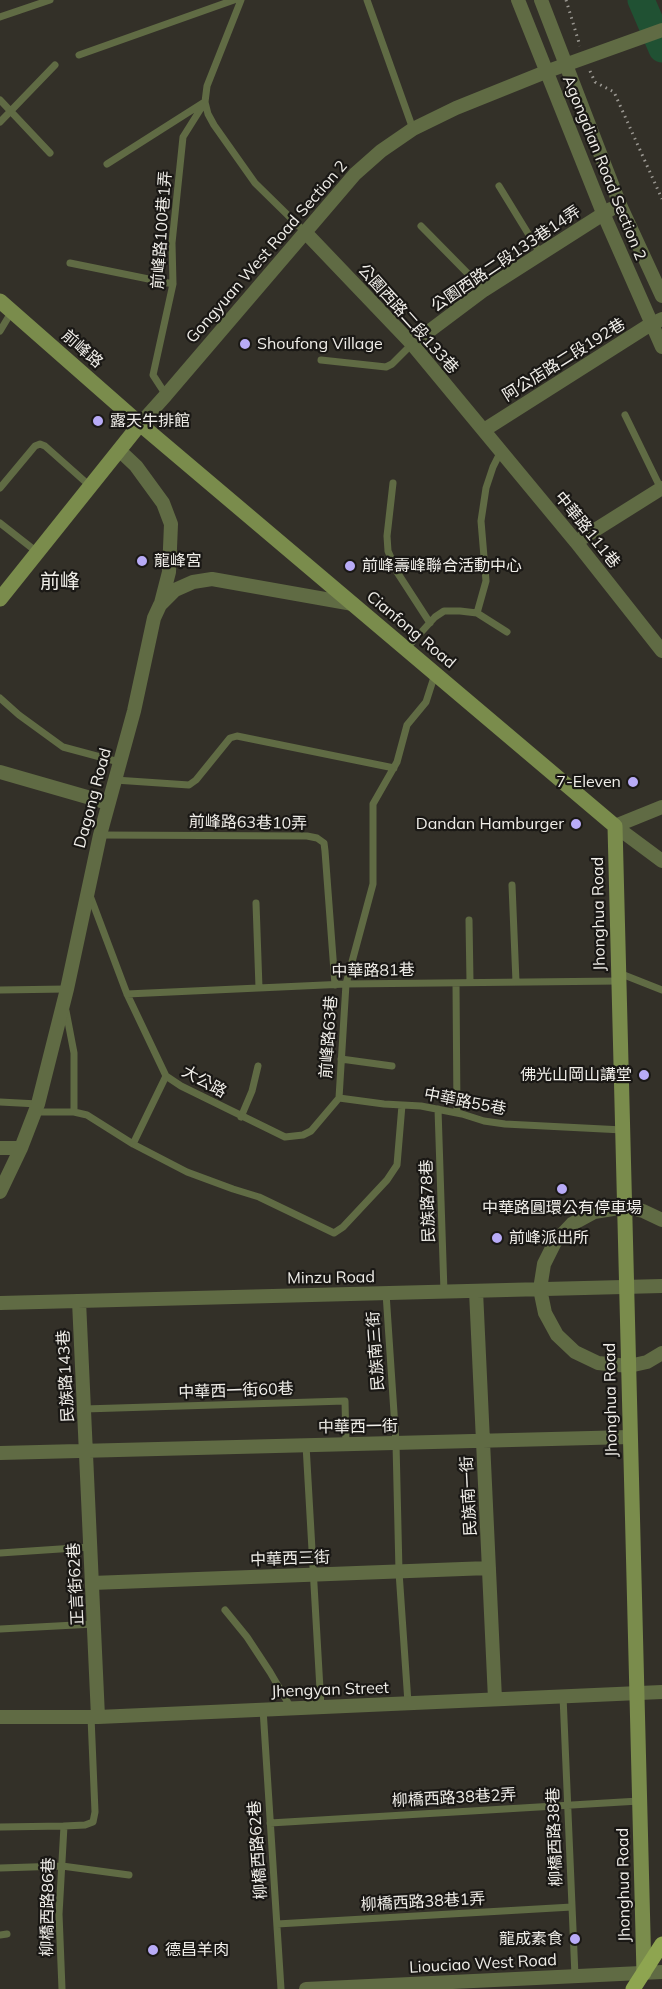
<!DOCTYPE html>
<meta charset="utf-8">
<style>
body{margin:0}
canvas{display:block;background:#333028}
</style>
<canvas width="662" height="1989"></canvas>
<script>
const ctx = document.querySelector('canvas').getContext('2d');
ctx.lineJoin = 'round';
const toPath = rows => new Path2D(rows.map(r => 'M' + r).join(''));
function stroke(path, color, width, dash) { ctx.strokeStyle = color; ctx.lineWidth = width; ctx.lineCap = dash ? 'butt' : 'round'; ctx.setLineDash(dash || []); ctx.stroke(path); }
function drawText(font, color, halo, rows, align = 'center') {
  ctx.font = font + ' Mulish,"Noto Sans TC",sans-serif'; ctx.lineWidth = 4.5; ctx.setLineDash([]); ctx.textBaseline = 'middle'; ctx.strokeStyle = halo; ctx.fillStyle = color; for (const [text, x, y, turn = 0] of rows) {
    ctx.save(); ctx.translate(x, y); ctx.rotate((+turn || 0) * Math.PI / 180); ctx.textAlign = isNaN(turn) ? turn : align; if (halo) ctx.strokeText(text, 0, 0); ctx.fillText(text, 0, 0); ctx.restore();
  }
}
const river = toPath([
 [641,0,662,49]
]);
const path = toPath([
 [566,0,580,46],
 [590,71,595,82,614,92,662,199]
]);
const lane = toPath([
 [241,0,207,86,205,102,208,114,214,125,255,183,305,232],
 [367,0,413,129],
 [0,17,50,0],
 [79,55,234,0],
 [0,100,50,153],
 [0,122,55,65],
 [107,164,203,103],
 [499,186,540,253],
 [421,226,484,290],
 [70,263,173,284],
 [0,331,12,311],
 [321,360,386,367,392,364,412,344],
 [166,395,153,375,173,284,172,243,183,137,205,102],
 [625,415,661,489],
 [393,483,387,536,388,551,397,572,430,623],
 [0,488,35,446,40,444,45,446,90,486],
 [0,523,37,552],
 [477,613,486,581,481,521,486,488,493,467,501,451],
 [406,649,435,617,444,611,460,611,477,613,507,632],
 [0,698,19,715,63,747,119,762],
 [115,780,189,785,196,780,230,738,237,736,394,768],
 [100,835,307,836,317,838,324,843,325,851,335,985],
 [512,885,516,982],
 [89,893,127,994,166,1076,181,1086,285,1137,303,1135,311,1131,339,1098],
 [256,903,259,988],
 [469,920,470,982],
 [619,973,662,990],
 [456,983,457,1113],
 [0,990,66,989],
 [127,994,346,984,619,981],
 [66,1011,74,1053,74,1112],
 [341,1059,392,1066],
 [339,1098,346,984,373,884,373,804,397,762,407,725,426,702,435,674],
 [339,1098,384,1104,421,1106,462,1114,484,1121,505,1124,623,1130],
 [0,1102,38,1104],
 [438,1109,444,1292],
 [35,1112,74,1112,87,1115,133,1144,187,1172,233,1189,259,1197,334,1233,343,1227,387,1180,397,1165,402,1105],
 [241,1117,252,1091,258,1066],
 [133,1144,166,1076],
 [386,1293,396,1443,399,1572,408,1703],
 [84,1409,345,1401,346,1444],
 [306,1445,321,1707],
 [0,1553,90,1547],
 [225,1610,247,1637,270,1672,291,1708],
 [0,1629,94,1624],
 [563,1696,575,1976],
 [263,1709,281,1989],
 [270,1823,639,1801],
 [0,1827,64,1826,85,1825,93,1822,95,1812,91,1717],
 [0,1868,62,1866,129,1875],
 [277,1924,572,1907],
 [0,1935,7,1934],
 [62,1989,59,1914,64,1826]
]);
const street = toPath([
 [518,0,603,213,662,347],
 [541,0,620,205,662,296],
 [305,232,412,344,576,542,662,651],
 [412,344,484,290,611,209],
 [140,424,166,395,355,174,381,151,413,129,456,108,548,71,662,30],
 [484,430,651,324,662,319],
 [119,450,136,466,163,503,171,524,169,572,161,603],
 [576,542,662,488],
 [0,772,108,803],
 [615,826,662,861],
 [615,826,662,807],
 [0,1148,21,1148],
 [0,1192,21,1148,38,1104,67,989,100,835,134,711,154,618,160,605,175,590,193,582,212,579,353,604],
 [662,1220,643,1211,625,1207,594,1212,572,1224,555,1242,544,1264,540,1289,545,1313,557,1335,575,1352,598,1363,629,1366,647,1362,662,1353],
 [476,1291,495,1699],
 [79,1301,98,1717],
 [0,1303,662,1286],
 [0,1453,630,1437],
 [92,1583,489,1568],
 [0,1717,98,1717,662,1692],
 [306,1989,662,1972]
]);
const secondary = toPath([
 [0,301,140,424,615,826,644,1973],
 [0,599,140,424]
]);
const primary = toPath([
 [633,1989,662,1944]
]);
const markers = [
 [245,344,6,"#b8abf7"],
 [98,421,6,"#b8abf7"],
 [142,561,6,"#b8abf7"],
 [350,566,6,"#b8abf7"],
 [633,782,6,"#b8abf7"],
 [576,824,6,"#b8abf7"],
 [644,1075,6,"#b8abf7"],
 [562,1189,6,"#b8abf7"],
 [497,1238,6,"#b8abf7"],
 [575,1939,6,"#b8abf7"],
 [153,1950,6,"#b8abf7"]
];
const streetNames = [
 ["Agongdian Road Section 2",604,168,68],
 ["前峰路100巷1弄",162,230,-86],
 ["Gongyuan West Road Section 2",267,252,-49],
 ["公園西路二段133巷14弄",506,259,-34],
 ["公園西路二段133巷",408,319,48],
 ["前峰路",82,349,41],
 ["阿公店路二段192巷",564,360,-32],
 ["中華路111巷",587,530,51],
 ["Cianfong Road",411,630,40],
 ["Dagong Road",93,798,-75],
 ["前峰路63巷10弄",248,823,1],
 ["Jhonghua Road",599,914,-91],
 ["中華路81巷",373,971,-1],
 ["前峰路63巷",329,1037,-86],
 ["大公路",204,1082,29],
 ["中華路55巷",465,1102,11],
 ["民族路78巷",428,1201,-92],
 ["Minzu Road",331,1278,-1],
 ["民族南三街",376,1351,-94],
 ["民族路143巷",66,1376,-93],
 ["中華西一街60巷",236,1391,-2],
 ["Jhonghua Road",611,1400,-91],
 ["中華西一街",358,1427,-1],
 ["民族南一街",469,1496,-93],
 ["中華西三街",290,1559,-2],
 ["正言街62巷",76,1584,-93],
 ["Jhengyan Street",330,1690,-2],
 ["柳橋西路38巷2弄",454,1798,-3],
 ["柳橋西路38巷",555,1837,-92],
 ["柳橋西路62巷",258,1850,-94],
 ["Jhonghua Road",624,1885,-91],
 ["柳橋西路38巷1弄",423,1902,-3],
 ["柳橋西路86巷",48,1907,-89],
 ["Liouciao West Road",483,1964,-3]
];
const poiNames = [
 ["Shoufong Village",257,344],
 ["露天牛排館",110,421],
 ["龍峰宮",154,561],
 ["前峰壽峰聯合活動中心",362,566],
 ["7-Eleven",621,782,"right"],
 ["Dandan Hamburger",564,824,"right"],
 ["佛光山岡山講堂",632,1075,"right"],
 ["中華路圓環公有停車場",562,1208,"center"],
 ["前峰派出所",509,1238],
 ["龍成素食",563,1939,"right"],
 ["德昌羊肉",165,1950]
];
const quarterNames = [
 ["前峰",60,582]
];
stroke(river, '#205133', 27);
stroke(path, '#9b9892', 3, [1.5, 4.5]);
stroke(lane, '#606b44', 7);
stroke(street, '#606b44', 14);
stroke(secondary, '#7a8c4c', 15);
stroke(primary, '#8ea550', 15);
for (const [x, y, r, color] of markers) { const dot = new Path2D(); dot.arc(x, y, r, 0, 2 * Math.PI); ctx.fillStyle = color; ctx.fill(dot); stroke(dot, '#1a1815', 2); }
drawText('16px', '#f0eee9', '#1a1815', streetNames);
drawText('16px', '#f0eee9', '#1a1815', poiNames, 'left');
drawText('20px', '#f0eee9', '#1a1815', quarterNames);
</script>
